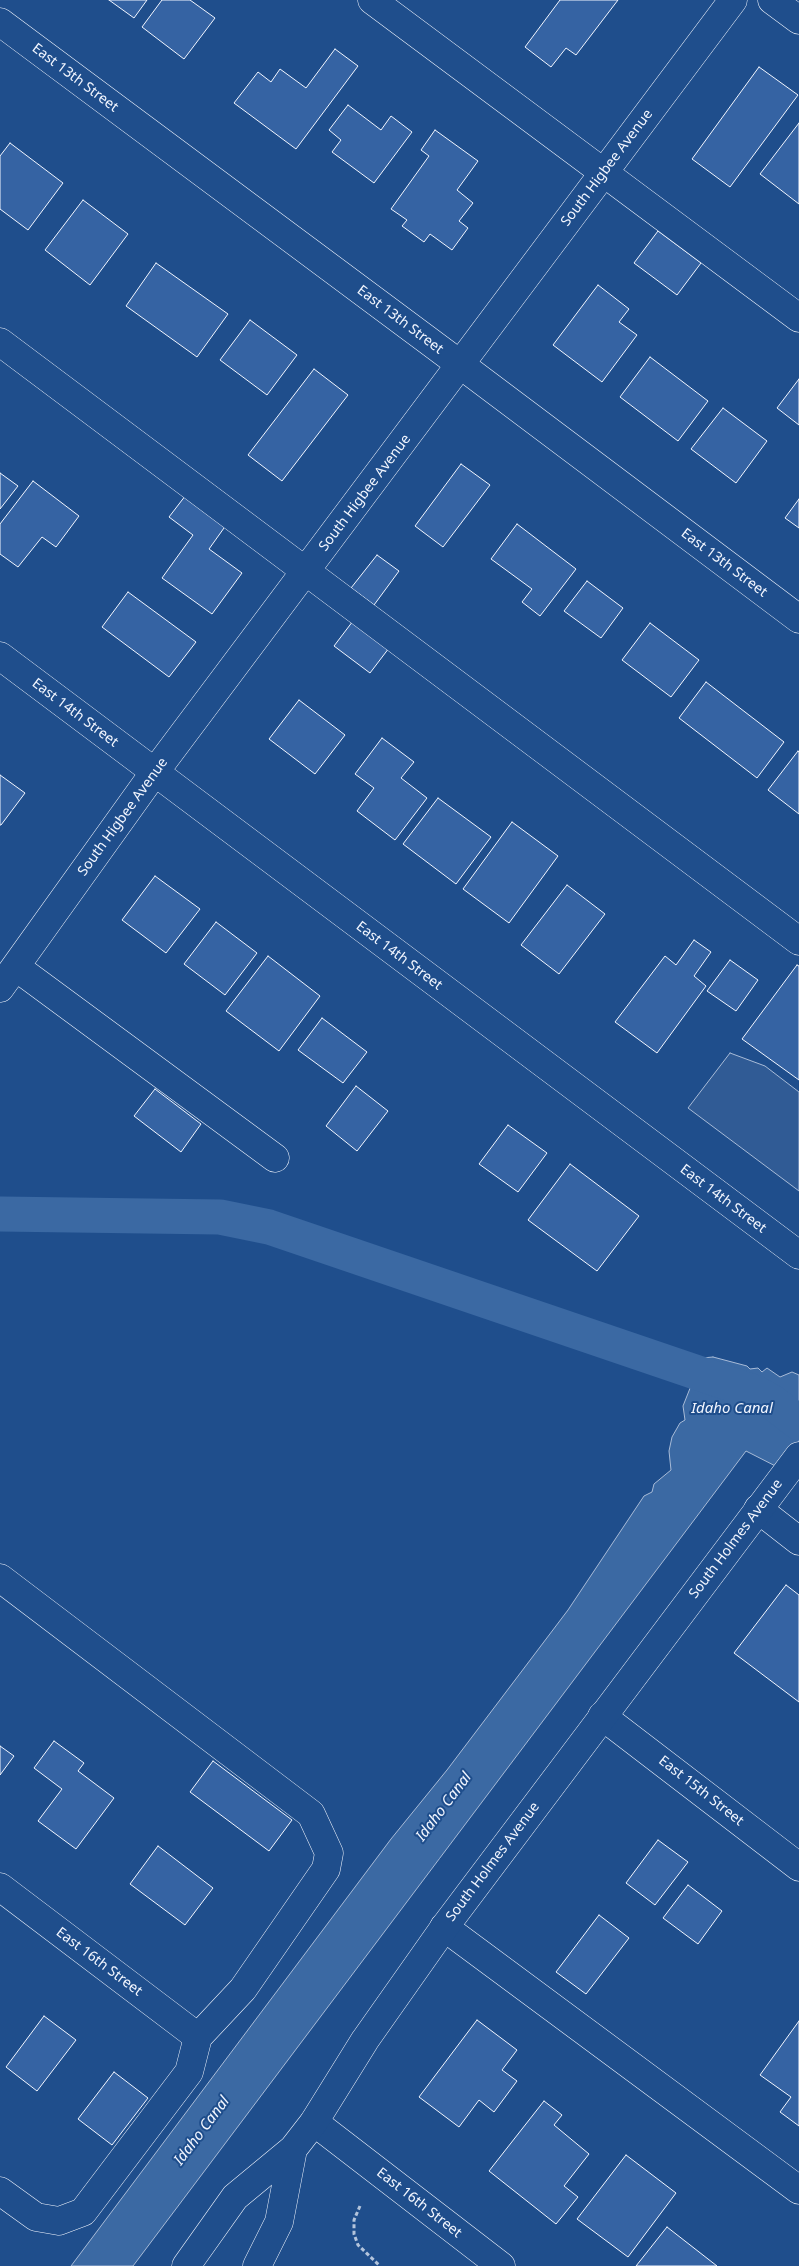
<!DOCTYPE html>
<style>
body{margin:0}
canvas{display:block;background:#1f4e8c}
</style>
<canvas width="799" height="2266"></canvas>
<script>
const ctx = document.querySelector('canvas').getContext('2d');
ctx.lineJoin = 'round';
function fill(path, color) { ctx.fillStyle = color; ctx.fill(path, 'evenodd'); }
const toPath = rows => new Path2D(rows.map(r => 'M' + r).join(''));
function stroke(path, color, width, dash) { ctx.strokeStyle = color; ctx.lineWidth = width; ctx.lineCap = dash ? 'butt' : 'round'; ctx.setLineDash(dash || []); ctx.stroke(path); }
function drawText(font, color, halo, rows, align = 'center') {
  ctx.font = font + ' "Noto Sans",sans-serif'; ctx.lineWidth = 4; ctx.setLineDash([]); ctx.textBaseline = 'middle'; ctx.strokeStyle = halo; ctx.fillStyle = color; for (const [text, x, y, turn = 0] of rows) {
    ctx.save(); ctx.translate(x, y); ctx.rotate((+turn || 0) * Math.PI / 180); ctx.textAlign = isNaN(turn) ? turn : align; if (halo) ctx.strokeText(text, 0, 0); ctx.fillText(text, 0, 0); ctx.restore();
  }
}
const parking = toPath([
 [730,1053,765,1066,799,1092,799,1191,688,1108,730,1053]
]);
const water = toPath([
 [713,1357,747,1366,750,1369,758,1368,762,1372,767,1368,780,1377,792,1372,799,1375,799,1478,746,1451,133,2266,71,2266,391,1839,447,1770,568,1610,644,1496,652,1492,654,1484,671,1470,669,1451,672,1437,680,1423,685,1420,683,1406,702,1358,713,1357]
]);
const canal = toPath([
 [0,1214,220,1217,269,1227,754,1392,772,1402,799,1423]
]);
const building = toPath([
 [109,0,147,0,134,18,109,0],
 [162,0,190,0,215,18,184,59,142,27,162,0],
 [560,0,618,0,576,55,566,48,551,67,525,47,560,0],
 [335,49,358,66,296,149,234,103,258,72,271,82,280,69,306,88,335,49],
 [759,67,798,95,730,187,692,159,759,67],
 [348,105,381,130,391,116,412,132,374,183,332,152,341,140,329,130,348,105],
 [799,123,799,204,760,174,799,123],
 [435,130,478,161,457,190,473,203,459,221,468,228,452,250,430,234,424,242,402,226,407,220,391,209,429,156,421,150,435,130],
 [10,143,63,183,28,230,0,209,0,156,10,143],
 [83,200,128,234,90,285,45,250,83,200],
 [658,231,701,263,677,295,634,263,658,231],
 [156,263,228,314,197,357,126,306,156,263],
 [598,285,629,309,619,322,637,335,602,382,553,345,598,285],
 [250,320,297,355,267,395,220,360,250,320],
 [650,357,708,401,678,441,620,397,650,357],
 [314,369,348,395,282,481,248,455,314,369],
 [799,379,799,425,777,408,799,379],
 [723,408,767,441,736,483,691,449,723,408],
 [461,464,490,485,443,547,415,526,461,464],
 [0,473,18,486,0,509,0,473],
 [33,481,79,516,56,547,42,537,18,567,0,554,0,524,33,481],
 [189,491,229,521,209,549,242,573,212,614,162,578,193,535,169,517,189,491],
 [799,499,799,528,785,518,799,499],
 [517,524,576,569,540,616,522,602,532,589,491,559,517,524],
 [377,555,399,571,374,605,351,588,377,555],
 [587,581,623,608,601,638,564,611,587,581],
 [128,592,196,642,169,677,102,627,128,592],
 [353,621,389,648,370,673,334,646,353,621],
 [650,623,699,660,671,697,622,660,650,623],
 [706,682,784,742,757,778,679,718,706,682],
 [299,700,345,735,315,774,269,739,299,700],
 [382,738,414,762,401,778,427,798,395,840,357,811,374,788,355,774,382,738],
 [798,751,799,752,799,814,768,790,798,751],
 [0,775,25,793,1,825,0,825,0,775],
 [438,798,491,837,456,884,403,844,438,798],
 [512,822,558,856,509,923,463,889,512,822],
 [155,876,200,909,166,953,122,920,155,876],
 [567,885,605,914,559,974,521,945,567,885],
 [216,922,257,953,225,995,184,964,216,922],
 [694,940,711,952,694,976,706,986,657,1053,615,1022,665,956,676,965,694,940],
 [268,956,320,996,279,1051,226,1011,268,956],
 [730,960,758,980,736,1011,707,991,730,960],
 [797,965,799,966,799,1080,742,1039,797,965],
 [322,1018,367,1052,343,1083,298,1050,322,1018],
 [356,1086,388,1111,357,1151,326,1126,356,1086],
 [155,1089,201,1124,181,1152,134,1116,155,1089],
 [508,1125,547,1153,518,1192,479,1164,508,1125],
 [570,1164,639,1216,597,1271,528,1220,570,1164],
 [786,1585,799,1595,799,1702,734,1653,786,1585],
 [54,1741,84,1763,78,1771,114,1798,76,1849,38,1821,62,1789,34,1768,54,1741],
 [0,1746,14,1756,0,1775,0,1746],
 [213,1761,292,1820,269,1851,190,1792,213,1761],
 [658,1840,688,1862,655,1905,626,1883,658,1840],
 [158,1846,213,1888,185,1925,130,1884,158,1846],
 [688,1885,722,1911,698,1944,663,1918,688,1885],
 [599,1915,629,1938,586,1994,556,1972,599,1915],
 [44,2016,76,2040,37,2091,6,2067,44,2016],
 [477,2020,517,2050,502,2070,517,2081,494,2112,479,2100,459,2127,419,2097,477,2020],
 [799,2021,799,2126,780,2112,791,2097,760,2075,799,2021],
 [114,2072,148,2098,112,2145,78,2119,114,2072],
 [544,2101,562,2115,554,2125,589,2154,564,2186,578,2197,556,2224,489,2171,544,2101],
 [626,2155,676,2193,628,2257,577,2219,626,2155],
 [667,2227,717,2266,636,2266,667,2227]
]);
const path = toPath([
 [360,2206,354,2220,354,2234,358,2245,380,2266]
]);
const minor = toPath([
 [372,0,799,318],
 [772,0,799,20],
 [0,22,461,365,799,619],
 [0,342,799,941],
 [0,656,799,1255],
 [16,967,275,1158],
 [0,988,154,773,733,0],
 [758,1509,799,1541],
 [0,1578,311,1814,329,1853,326,1869,243,1989,198,2037,189,2072,83,2212,59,2221,36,2217,0,2191],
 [602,1716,799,1867],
 [0,1887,198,2037],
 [444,1927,799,2190],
 [314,2122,501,2266]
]);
const major = toPath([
 [186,2266,235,2197,293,2149,314,2122,365,2040,446,1925,799,1456],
 [257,2266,279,2222,293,2149]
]);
const streetNames = [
 ["East 13th Street",75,78,37],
 ["South Higbee Avenue",607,168,-53],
 ["East 13th Street",400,320,37],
 ["South Higbee Avenue",365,493,-53],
 ["East 13th Street",724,563,37],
 ["East 14th Street",75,713,37],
 ["South Higbee Avenue",123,817,-54],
 ["East 14th Street",399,956,37],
 ["East 14th Street",723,1199,37],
 ["South Holmes Avenue",736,1539,-53],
 ["East 15th Street",701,1791,38],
 ["South Holmes Avenue",493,1862,-53],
 ["East 16th Street",99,1962,37],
 ["East 16th Street",419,2203,38]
];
const waterNames = [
 ["Idaho Canal",732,1409],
 ["Idaho Canal",444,1807,-53],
 ["Idaho Canal",202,2131,-53]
];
fill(parking, '#305b95');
stroke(parking, '#a8bbd7', 1);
fill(water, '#3b69a3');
stroke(water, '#a8bbd7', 1);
stroke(canal, '#3b69a3', 35);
fill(building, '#3563a3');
stroke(building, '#f2f6ff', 1);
stroke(minor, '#f2f6ff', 29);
stroke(major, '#f2f6ff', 29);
stroke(path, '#b3c4dc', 3, [4, 2.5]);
stroke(minor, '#1f4e8c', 28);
stroke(major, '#1f4e8c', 28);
drawText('14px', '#f2f6ff', '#1f4e8c', streetNames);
drawText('italic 15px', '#f2f6ff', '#1f4e8c', waterNames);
</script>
